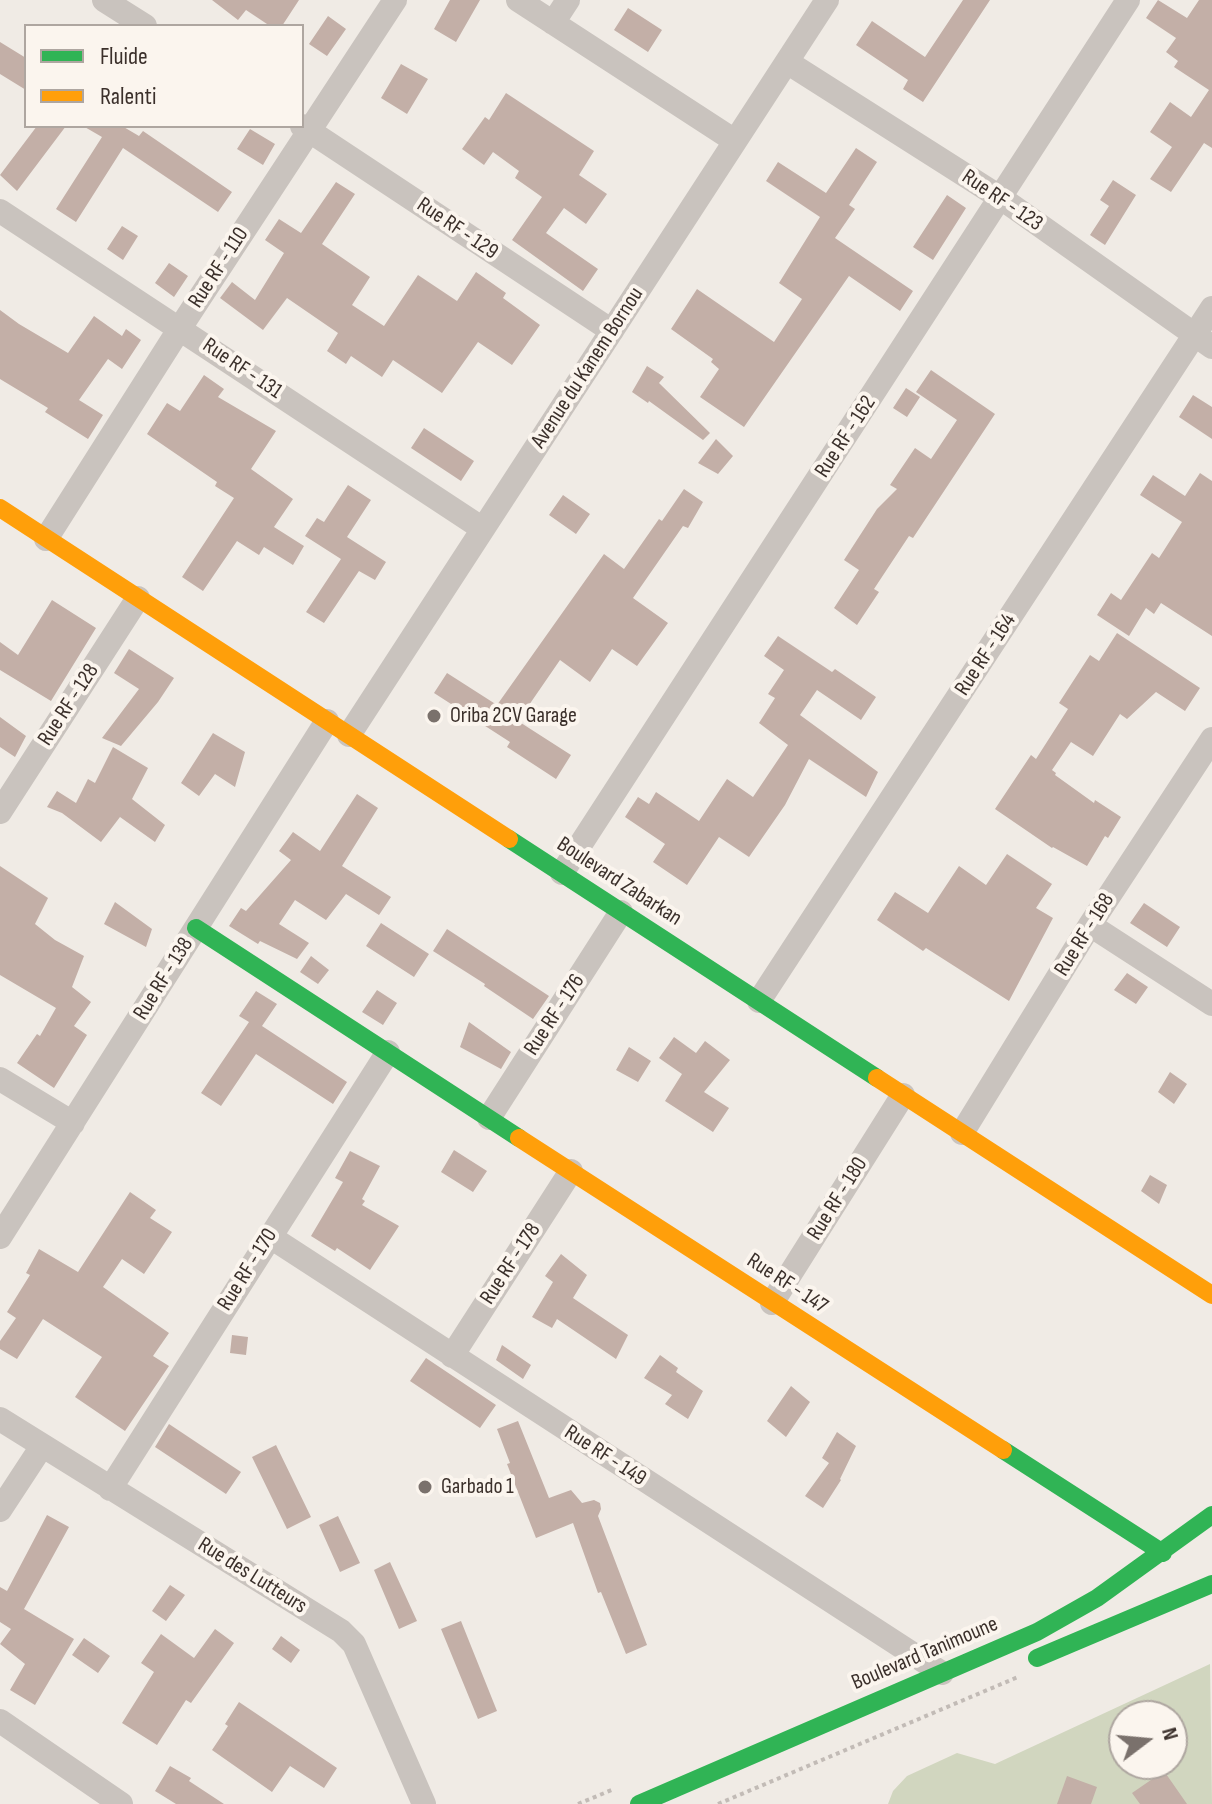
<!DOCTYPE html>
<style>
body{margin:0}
#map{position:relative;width:1212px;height:1804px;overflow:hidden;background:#f0ebe5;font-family:"Sofia Sans Condensed",sans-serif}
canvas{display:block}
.legend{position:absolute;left:24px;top:24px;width:280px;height:104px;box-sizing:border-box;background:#fbf5ee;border:2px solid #aea6a0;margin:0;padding:10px 14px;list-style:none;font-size:24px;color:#3b302b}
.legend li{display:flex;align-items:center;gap:16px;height:40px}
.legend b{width:40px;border:2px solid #aea6a0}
.north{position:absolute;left:1108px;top:1700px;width:80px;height:80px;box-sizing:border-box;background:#fbf5ee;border:2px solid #aea6a0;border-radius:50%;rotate:74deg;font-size:22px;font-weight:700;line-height:32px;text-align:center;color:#3b302b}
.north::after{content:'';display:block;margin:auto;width:28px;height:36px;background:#7a716c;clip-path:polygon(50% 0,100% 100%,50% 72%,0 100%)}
</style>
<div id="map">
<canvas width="1212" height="1804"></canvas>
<ul class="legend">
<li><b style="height:10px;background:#30b455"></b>Fluide</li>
<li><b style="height:10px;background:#ff9f0a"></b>Ralenti</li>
</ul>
<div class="north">N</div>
</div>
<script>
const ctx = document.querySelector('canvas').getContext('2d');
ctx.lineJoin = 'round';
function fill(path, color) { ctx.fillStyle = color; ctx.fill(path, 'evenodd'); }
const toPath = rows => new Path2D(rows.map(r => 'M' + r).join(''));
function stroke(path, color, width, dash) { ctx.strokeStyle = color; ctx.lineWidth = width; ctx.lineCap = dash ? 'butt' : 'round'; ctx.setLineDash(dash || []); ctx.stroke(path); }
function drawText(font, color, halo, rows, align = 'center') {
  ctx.font = font + ' "Sofia Sans Condensed",sans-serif'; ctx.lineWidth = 8; ctx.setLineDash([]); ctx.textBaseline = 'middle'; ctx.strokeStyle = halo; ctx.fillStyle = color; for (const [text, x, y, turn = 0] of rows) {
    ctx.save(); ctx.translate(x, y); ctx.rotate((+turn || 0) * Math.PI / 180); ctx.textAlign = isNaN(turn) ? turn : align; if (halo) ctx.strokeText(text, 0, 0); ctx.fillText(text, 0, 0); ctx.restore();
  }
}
const green = toPath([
 [1210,1664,1212,1804,888,1804,893,1791,907,1776,957,1753,995,1764],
 [1124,1716,1172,1716,1172,1764,1124,1764]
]);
const building = toPath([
 [212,0,299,0,282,26,270,26,246,10,238,20],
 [450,0,480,0,456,42,434,29],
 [963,0,990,0,923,102,903,89,908,80,856,45,872,21,925,57],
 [1158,0,1187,18,1199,0,1212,0,1212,148,1204,143,1171,192,1150,179,1172,147,1150,132,1170,102,1191,117,1209,90,1174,67,1178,61,1166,52,1176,38,1146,18],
 [628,8,662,30,648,52,614,30],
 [328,16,346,29,327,56,309,44],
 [0,42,26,58,26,90,0,74],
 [401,64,428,79,407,114,381,98],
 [506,93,594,151,579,175,607,194,586,224,564,208,546,233,598,269,583,291,512,240,542,197,515,178,519,171,493,152,484,165,462,149,485,117,489,120],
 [37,126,66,126,17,191,0,175],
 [83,126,122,126,139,136,143,131,232,192,218,212,123,148,76,222,56,209,102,137],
 [250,129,275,144,263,165,237,149],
 [856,148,877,162,849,205,855,209,835,238,913,291,900,311,849,276,744,427,700,397,719,369,711,362,713,359,671,329,697,289,774,342,802,299,779,283,820,217,766,181,778,162,826,193],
 [1113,180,1136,195,1105,245,1090,235,1109,206,1100,200],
 [336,182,355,194,322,244,370,277,352,305,384,326,418,275,457,301,476,272,506,293,503,298,540,325,512,365,478,342,442,393,393,360,382,377,351,356,346,364,327,351,338,333,287,298,263,330,220,298,232,282,255,300,284,253,265,240,279,219,301,233],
 [947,195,966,208,933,260,913,247],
 [122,226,138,236,123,260,107,249],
 [169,263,188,276,174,297,155,283],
 [0,310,19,324,68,353,94,316,122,336,126,329,141,340,122,369,108,359,79,400,103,415,88,439,45,412,48,408,0,379],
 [647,366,664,377,659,383,710,433,703,440,649,401,648,403,632,392],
 [931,370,995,414,913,538,909,536,874,589,879,592,857,625,834,608,859,570,844,560,877,509,897,489,890,485,915,448,931,459,957,420,916,392],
 [204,375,224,389,218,397,276,431,251,469,293,499,274,527,304,546,293,565,264,547,259,555,237,541,203,591,182,577,234,498,215,486,217,482,147,434,167,403,180,411],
 [906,388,920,397,907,417,893,408],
 [1193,395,1212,407,1212,439,1179,417],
 [424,428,474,461,461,481,411,448],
 [716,439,733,456,718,474,698,463],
 [1200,473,1212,481,1212,636,1161,603,1154,614,1146,608,1129,636,1097,615,1111,593,1121,600,1152,553,1159,558,1182,522,1140,495,1153,475,1185,496],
 [348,485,371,500,347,537,386,562,375,580,359,571,324,623,306,612,341,559,305,536,317,518,324,522],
 [684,489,703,502,688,528,683,526,633,598,668,623,637,666,612,649,590,682,560,660,518,721,571,755,556,779,507,747,510,742,434,693,447,673,497,705,604,554,624,569,659,519,662,521],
 [563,495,590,514,576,534,549,515],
 [52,600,96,628,51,701,0,670,0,642,18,655],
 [1117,633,1200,688,1185,711,1156,692,1127,719,1120,714,1093,756,1071,742,1052,770,1056,773,1055,775,1094,803,1095,800,1121,817,1108,838,1105,836,1087,866,1053,847,1052,848,995,809,1031,755,1036,759,1068,709,1059,703,1090,655,1099,661],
 [778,636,832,672,835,669,876,697,861,720,817,690,800,715,878,772,866,797,809,759,785,805,749,857,719,837,687,885,653,862,665,844,625,817,638,797,649,804,656,792,699,821,727,779,753,797,788,745,759,723,775,698,768,694,784,670,764,656],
 [129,649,174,678,158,702,121,746,102,738,139,689,114,673],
 [0,717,26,736,15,757,0,747],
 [213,733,245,752,235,787,215,774,199,796,181,783],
 [113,747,148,768,132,799,165,825,155,842,120,817,101,842,62,813,47,807,57,791,76,803,88,779,95,783],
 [357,794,378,808,342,866,391,897,379,915,346,894,326,920,295,900,279,924,309,943,297,959,260,941,258,944,229,926,241,908,246,911,291,860,279,851,293,832,320,851],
 [1007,854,1052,884,1036,908,1053,918,1009,1001,926,948,923,951,877,920,895,892,928,913,959,866,986,885],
 [0,866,48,898,35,924,55,940,84,956,72,987,91,1002,74,1026,87,1035,54,1088,17,1063,37,1034,40,1036,56,1008,0,975],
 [115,902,152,929,146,947,104,924],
 [1144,903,1180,927,1167,947,1130,923],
 [381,923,429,954,414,977,366,946],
 [447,929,549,996,533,1019,484,986,485,984,433,951],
 [311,956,329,970,318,984,300,972],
 [1127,973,1148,987,1136,1004,1114,990],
 [377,990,397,1003,383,1025,362,1012],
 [256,991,277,1004,262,1026,347,1082,333,1104,256,1054,221,1106,201,1093,249,1022,239,1016],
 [469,1022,511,1052,501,1069,460,1047],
 [674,1037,696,1053,705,1041,730,1060,704,1092,729,1108,713,1132,665,1101,682,1074,659,1058],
 [629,1047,651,1061,638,1082,616,1070],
 [1170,1072,1187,1084,1174,1104,1158,1092],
 [454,1150,487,1171,473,1192,441,1172],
 [350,1151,380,1166,362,1199,365,1201,362,1205,399,1226,370,1270,337,1248,335,1251,311,1236,343,1182,335,1178],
 [1150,1175,1167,1185,1159,1204,1141,1191],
 [130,1192,156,1210,150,1218,172,1232,144,1274,122,1259,103,1287,169,1333,153,1356,169,1366,125,1431,75,1397,102,1357,43,1319,17,1359,0,1349,0,1341,16,1318,7,1312,30,1275,26,1273,39,1249,78,1272],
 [561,1254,587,1275,573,1298,628,1335,616,1359,557,1319,552,1328,532,1317,553,1282,545,1276],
 [232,1335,248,1337,246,1355,230,1353],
 [502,1345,531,1365,523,1379,496,1360],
 [660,1355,678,1368,676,1372,703,1391,688,1419,665,1404,672,1395,644,1378],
 [426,1358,496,1405,480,1428,410,1381],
 [791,1386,810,1402,786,1437,767,1421],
 [518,1421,549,1498,571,1490,582,1503,594,1500,600,1503,601,1509,598,1516,647,1645,626,1654,601,1592,598,1593,573,1523,536,1538,507,1464,510,1463,497,1429],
 [169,1424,241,1472,226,1494,155,1447],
 [837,1432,856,1446,840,1479,841,1480,823,1508,805,1496,829,1463,822,1458],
 [276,1445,311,1517,287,1529,252,1457],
 [47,1515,69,1527,24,1609,74,1639,35,1705,10,1690,25,1664,0,1644,11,1629,0,1622,0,1587,7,1591],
 [338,1516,360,1563,340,1572,319,1525],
 [390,1562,417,1621,399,1629,374,1570],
 [170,1585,185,1595,166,1621,152,1611],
 [461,1621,497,1711,478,1719,441,1629],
 [215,1629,234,1643,191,1703,186,1700,157,1745,122,1723,154,1672,141,1663,161,1634,194,1658],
 [281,1636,300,1650,291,1663,272,1649],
 [84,1638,110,1656,98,1673,72,1655],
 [239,1702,337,1768,324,1788,290,1766,272,1792,212,1750,228,1726,225,1724],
 [170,1766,191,1778,189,1781,224,1804,176,1804,155,1791],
 [1164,1771,1187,1804,1140,1804,1132,1793],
 [1067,1776,1097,1787,1091,1804,1057,1804]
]);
const path = toPath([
 [578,1804,614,1789],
 [718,1804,1018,1677]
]);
const street = toPath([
 [104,0,145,26],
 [518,0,735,141],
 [553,23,568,0],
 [787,62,1001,198,1212,347],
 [302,126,612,331],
 [0,211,483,529],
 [46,539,180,328,395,0],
 [349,735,827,0],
 [0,812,138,598],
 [562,873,1128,0],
 [1090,925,1212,1004],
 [759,1001,1212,308],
 [0,1079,73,1123],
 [489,1118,621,912],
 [962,1133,1090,925,1212,739],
 [269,1236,942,1673],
 [0,1237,327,721],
 [772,1303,903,1095],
 [452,1356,571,1171],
 [0,1419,341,1631,354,1644,424,1804],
 [110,1489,388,1052],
 [0,1510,42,1446],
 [0,1721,121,1804]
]);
const fast = toPath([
 [509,839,877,1078],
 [196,928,519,1138],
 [1003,1450,1163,1553],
 [1037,1658,1212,1584],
 [639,1804,1037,1632,1097,1598,1212,1515]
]);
const slow = toPath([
 [0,508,509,839],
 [877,1078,1212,1295],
 [519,1138,1003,1450]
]);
const markers = [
 [434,716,8,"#7a716c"],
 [425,1487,8,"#7a716c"]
];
const streetNames = [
 ["Rue RF - 123",1002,201,34],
 ["Rue RF - 129",457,229,34],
 ["Rue RF - 110",219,268,-57],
 ["Avenue du Kanem Bornou",588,368,-57],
 ["Rue RF - 131",242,369,34],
 ["Rue RF - 162",846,437,-57],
 ["Rue RF - 164",986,655,-57],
 ["Rue RF - 128",69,705,-57],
 ["Boulevard Zabarkan",619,882,33],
 ["Rue RF - 168",1085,935,-58],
 ["Rue RF - 138",164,979,-58],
 ["Rue RF - 176",555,1015,-57],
 ["Rue RF - 180",838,1199,-58],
 ["Rue RF - 178",511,1264,-57],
 ["Rue RF - 170",248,1270,-58],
 ["Rue RF - 147",787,1284,33],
 ["Rue RF - 149",605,1456,33],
 ["Rue des Lutteurs",252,1576,32],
 ["Boulevard Tanimoune",925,1654,-23]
];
const poiNames = [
 ["Oriba 2CV Garage",450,716],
 ["Garbado 1",441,1487]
];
fill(green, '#d1d6bf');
fill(building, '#c3afa7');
stroke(path, '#c2bbb6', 4, [4, 4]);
stroke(street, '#c9c3be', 24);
stroke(fast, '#30b455', 18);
stroke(slow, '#ff9f0a', 18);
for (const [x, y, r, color] of markers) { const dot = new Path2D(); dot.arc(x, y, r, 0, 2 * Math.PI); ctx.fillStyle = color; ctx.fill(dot); stroke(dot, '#fbf5ee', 3); }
drawText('22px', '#3b302b', '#fbf5ee', streetNames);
drawText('22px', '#3b302b', '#fbf5ee', poiNames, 'left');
</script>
